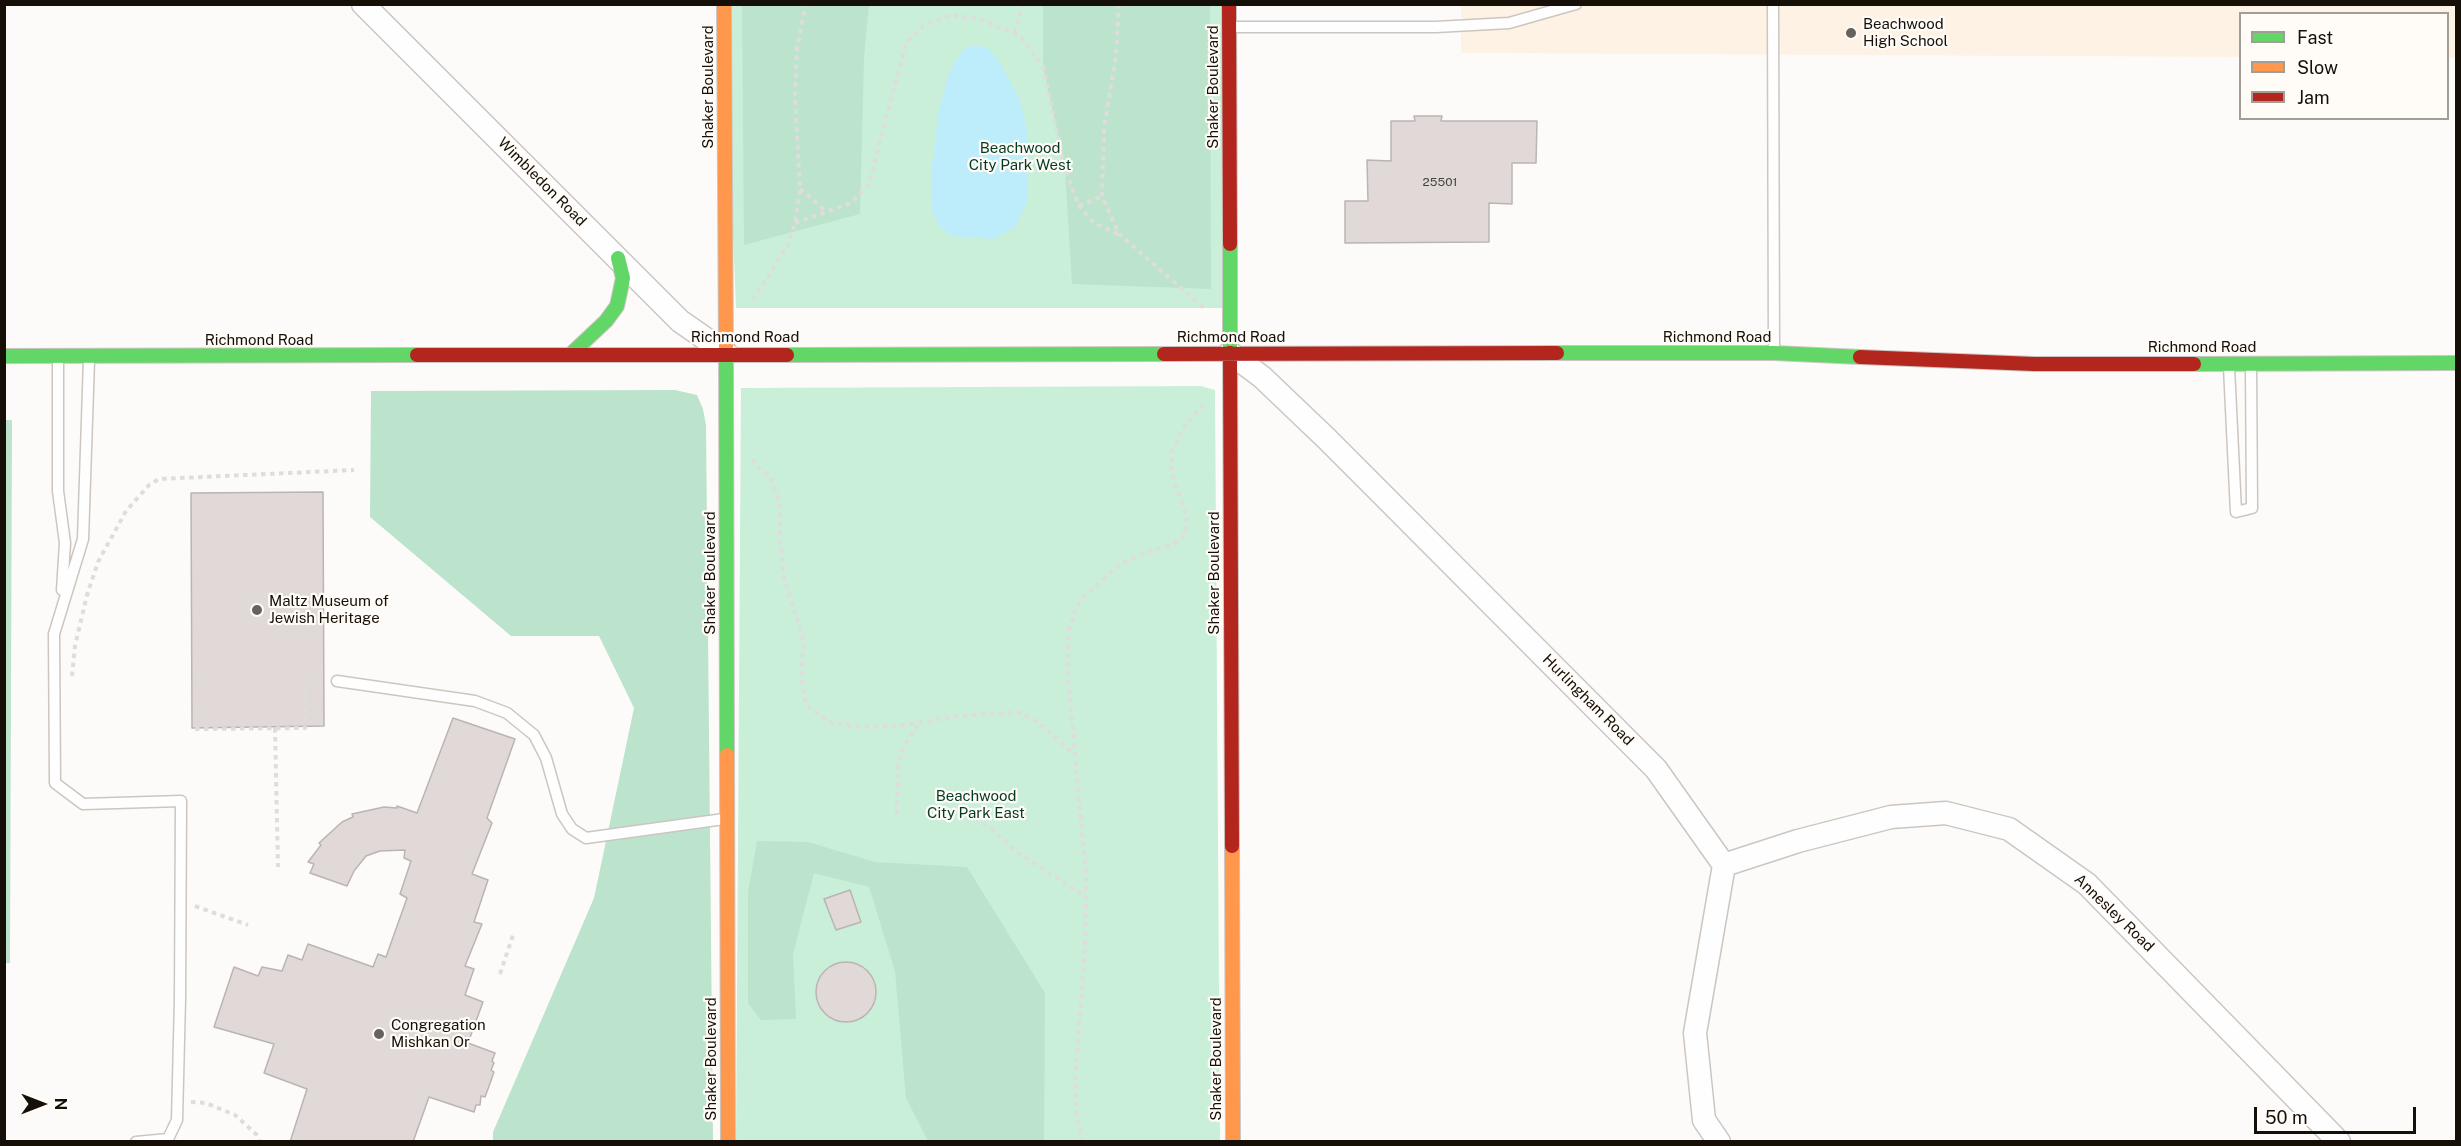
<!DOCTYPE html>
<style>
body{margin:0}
#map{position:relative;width:2461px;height:1146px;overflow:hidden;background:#fdfbf9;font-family:"Public Sans",sans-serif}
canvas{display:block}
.frame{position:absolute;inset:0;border:6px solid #150f08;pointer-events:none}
.legend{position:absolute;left:2239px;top:12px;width:210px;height:108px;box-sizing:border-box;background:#fffbf7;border:2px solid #a19d97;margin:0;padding:8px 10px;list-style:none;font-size:18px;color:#150f08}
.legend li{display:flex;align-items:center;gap:12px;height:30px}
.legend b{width:30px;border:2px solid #a19d97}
.north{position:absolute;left:12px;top:1074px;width:60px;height:60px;-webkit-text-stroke:4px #fffbf7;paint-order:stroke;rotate:90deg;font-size:16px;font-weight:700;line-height:24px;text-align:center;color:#150f08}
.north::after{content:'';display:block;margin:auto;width:21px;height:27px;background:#150f08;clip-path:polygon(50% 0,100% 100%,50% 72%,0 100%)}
.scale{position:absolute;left:2254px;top:1107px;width:162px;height:27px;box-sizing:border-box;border:3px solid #150f08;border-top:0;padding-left:8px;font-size:18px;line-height:21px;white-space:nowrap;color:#150f08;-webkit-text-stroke:4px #fffbf7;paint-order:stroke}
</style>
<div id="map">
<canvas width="2461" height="1146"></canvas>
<div class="frame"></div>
<ul class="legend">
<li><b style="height:8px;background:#63d668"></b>Fast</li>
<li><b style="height:8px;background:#ff974d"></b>Slow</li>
<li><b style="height:8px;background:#b3261e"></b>Jam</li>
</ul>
<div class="north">N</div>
<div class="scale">50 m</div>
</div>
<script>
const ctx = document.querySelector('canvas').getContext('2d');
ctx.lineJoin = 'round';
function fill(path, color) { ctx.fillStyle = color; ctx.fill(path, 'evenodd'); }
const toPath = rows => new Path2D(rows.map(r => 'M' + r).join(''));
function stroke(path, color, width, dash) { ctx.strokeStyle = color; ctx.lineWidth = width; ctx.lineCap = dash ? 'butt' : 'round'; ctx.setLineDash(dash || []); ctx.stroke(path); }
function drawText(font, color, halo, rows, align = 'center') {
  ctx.font = font + ' "Public Sans",sans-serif'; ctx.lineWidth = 4.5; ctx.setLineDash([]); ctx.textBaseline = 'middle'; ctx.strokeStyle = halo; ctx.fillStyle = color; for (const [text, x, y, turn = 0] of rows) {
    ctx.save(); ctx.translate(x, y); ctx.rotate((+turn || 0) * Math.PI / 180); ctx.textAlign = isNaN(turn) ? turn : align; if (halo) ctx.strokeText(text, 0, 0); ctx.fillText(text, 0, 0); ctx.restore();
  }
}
const built = toPath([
 [1461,4,2456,5,2456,58,2448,58,2448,14,2240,14,2240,57,1461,53]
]);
const green = toPath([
 [724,5,1229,5,1230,308,736,308],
 [1201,386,1215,390,1220,1141,736,1141,741,388]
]);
const forest = toPath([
 [742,5,869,5,864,57,860,214,744,245],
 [1043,5,1210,5,1211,289,1072,284,1065,169,1043,67],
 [675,390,697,395,703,409,706,425,713,1141,493,1141,493,1132,594,898,634,708,599,636,511,636,370,517,371,391],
 [5,420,12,420,10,963,4,963],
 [757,841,808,842,875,862,967,867,1045,993,1044,1141,928,1141,906,1098,895,971,869,887,814,873,793,954,796,1019,761,1020,748,1003,748,892]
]);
const water = toPath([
 [977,45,989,49,999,61,1020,100,1028,134,1027,201,1015,227,994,239,952,236,939,226,932,211,931,174,939,110,949,73,963,49]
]);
const building = toPath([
 [1414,116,1442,116,1441,121,1537,121,1536,163,1512,163,1512,204,1489,203,1489,242,1345,243,1345,201,1368,201,1367,160,1391,161,1391,121,1415,121,1414,116],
 [323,492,324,726,192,728,191,493,323,492],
 [453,718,515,739,487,818,492,823,472,874,488,880,474,922,482,924,465,966,474,969,465,995,483,1002,468,1043,495,1053,492,1061,494,1063,491,1070,494,1072,488,1089,485,1097,481,1096,480,1105,476,1105,474,1112,429,1097,413,1142,290,1142,307,1089,264,1073,274,1044,214,1027,234,967,258,976,262,967,282,971,288,955,302,960,308,944,373,967,378,954,386,957,407,898,400,894,411,861,404,858,405,850,380,851,366,856,354,871,347,886,310,873,314,864,308,862,321,845,319,843,342,822,353,817,352,814,384,807,397,808,397,806,417,813,453,718],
 [850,890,861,922,836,930,824,899,850,890],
 '816 992a30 30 0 1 1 60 0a30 30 0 1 1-60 0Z'
]);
const path = toPath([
 [1119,4,1116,56,1104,128,1102,196,1119,234,1204,308],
 [1014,33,1023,4],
 [800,189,827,212],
 [1079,206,1102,196],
 [795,223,851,203,869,184,906,43,923,26,950,15,976,18,1020,36,1043,67,1065,169,1079,206,1094,223,1118,234],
 [753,300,788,245,795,223,800,189,795,96,797,47,806,4],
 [753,459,756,466,770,476,780,504,780,538,784,577,804,642,801,677,806,705,829,722,858,727,898,726,958,716,1018,712,1038,722,1075,755],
 [72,676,75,646,87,595,98,562,126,511,149,485,159,479,354,470],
 [275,728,278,867],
 [195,729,305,728,305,683],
 [897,814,897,772,903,747,920,722],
 [949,814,972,817,993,830,1018,853,1086,897],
 [195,906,248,925],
 [500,974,513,935],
 [191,1102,206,1103,235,1115,256,1134,260,1142],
 [1082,1142,1077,1115,1075,1082,1085,948,1086,876,1067,667,1069,630,1076,608,1081,600,1120,564,1147,552,1172,545,1184,536,1187,518,1171,472,1172,452,1185,425,1204,404]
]);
const lane = toPath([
 [1773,4,1774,350],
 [1231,27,1436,27,1509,23,1576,4],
 [58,360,58,491,65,543,62,590],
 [89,360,83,539,54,634,55,783,83,804,181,801,180,999,177,1120,168,1139,136,1142],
 [2229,367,2236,512,2252,508,2251,367],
 [337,681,475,701,507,713,534,735,546,758,562,814,572,829,586,838,724,819]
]);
const street = toPath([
 [363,4,680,321,726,353],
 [1230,353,1262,377,1327,439,1656,769,1724,865,1695,1033,1704,1120,1719,1142],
 [1724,865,1798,841,1891,817,1946,813,2009,829,2087,884,2339,1142]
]);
const fast = toPath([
 [1230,244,1230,353],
 [572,353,606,321,617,306,623,278,618,258],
 [726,353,727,755],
 [1557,353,1774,353,1860,357],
 [787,355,1164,354],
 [4,356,417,355],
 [2194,364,2456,363]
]);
const slow = toPath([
 [724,4,726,353],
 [727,755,728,1142],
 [1232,846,1233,1142]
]);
const jam = toPath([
 [1229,4,1230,244],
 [1230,353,1232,846],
 [1164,354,1557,353],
 [417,355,787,355],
 [1860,357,2034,364,2194,364]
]);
const markers = [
 [1851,33,6,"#66625c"],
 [257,610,6,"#66625c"],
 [379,1034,6,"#66625c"]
];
const numberNames = [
 ["25501",1440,182]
];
const poiNames = [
 ["Beachwood",1863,24],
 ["High School",1863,41],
 ["Maltz Museum of",269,601],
 ["Jewish Heritage",269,618],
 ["Congregation",391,1025],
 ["Mishkan Or",391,1042]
];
const streetNames = [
 ["Shaker Boulevard",708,87,-90],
 ["Shaker Boulevard",1213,87,-90],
 ["Wimbledon Road",542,182,45],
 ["Richmond Road",745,337],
 ["Richmond Road",1231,337],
 ["Richmond Road",1717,337],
 ["Richmond Road",259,340],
 ["Richmond Road",2202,347],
 ["Shaker Boulevard",710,573,-90],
 ["Shaker Boulevard",1214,573,-90],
 ["Hurlingham Road",1588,700,45],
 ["Annesley Road",2114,913,44],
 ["Shaker Boulevard",711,1059,-90],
 ["Shaker Boulevard",1216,1059,-90]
];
const parkNames = [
 ["Beachwood",1020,148],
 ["City Park West",1020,165],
 ["Beachwood",976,796],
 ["City Park East",976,813]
];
fill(built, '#fef2e5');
fill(green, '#caefd9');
fill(forest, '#bce3cb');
fill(water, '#bdecfa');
fill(building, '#e0d9d7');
stroke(building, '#bab4b2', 1.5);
stroke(lane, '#cbc6c1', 13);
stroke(street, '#cbc6c1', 25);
stroke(fast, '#cbc6c1', 16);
stroke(slow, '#cbc6c1', 16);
stroke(jam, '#cbc6c1', 16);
stroke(path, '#dedddc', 4, [4.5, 4.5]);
stroke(lane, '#fffefe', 10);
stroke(street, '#fffefe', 22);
stroke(fast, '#63d668', 14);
stroke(slow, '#ff974d', 14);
stroke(jam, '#b3261e', 14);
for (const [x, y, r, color] of markers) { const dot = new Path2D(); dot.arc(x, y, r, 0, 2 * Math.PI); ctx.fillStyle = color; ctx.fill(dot); stroke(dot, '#fffbf7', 2); }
drawText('12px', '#48423c', null, numberNames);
drawText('15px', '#150f08', '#fffbf7', poiNames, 'left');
drawText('15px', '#150f08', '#fffbf7', streetNames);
drawText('15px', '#003b22', '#fffbf7', parkNames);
</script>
